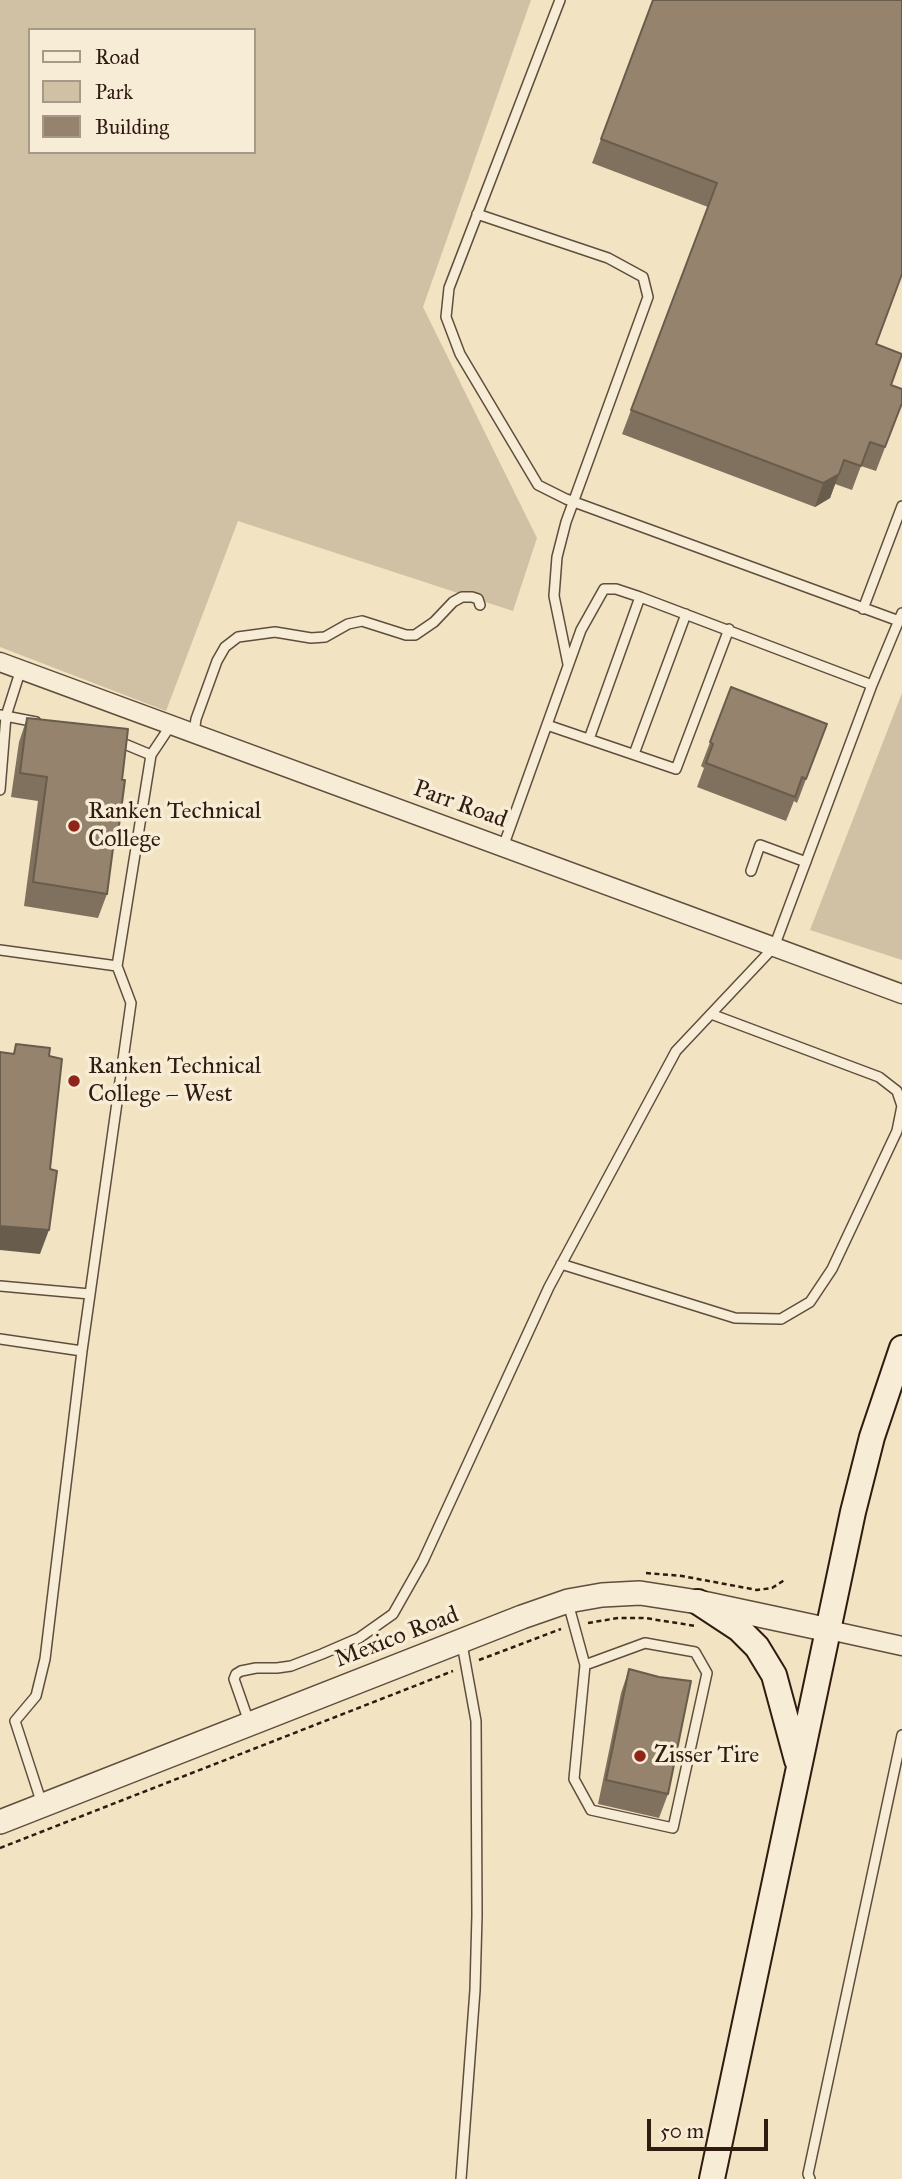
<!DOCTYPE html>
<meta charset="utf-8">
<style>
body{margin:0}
#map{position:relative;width:902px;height:2179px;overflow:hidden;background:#f2e3c2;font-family:"IM FELL Great Primer",serif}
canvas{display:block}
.legend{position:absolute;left:28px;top:28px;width:228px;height:126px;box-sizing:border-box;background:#f7edd7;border:2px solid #a79988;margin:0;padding:9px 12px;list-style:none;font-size:21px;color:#301b11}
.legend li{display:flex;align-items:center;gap:14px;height:35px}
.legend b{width:35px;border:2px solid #a79988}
.scale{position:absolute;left:647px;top:2119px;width:121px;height:32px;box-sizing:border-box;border:4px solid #301b11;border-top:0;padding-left:9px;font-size:21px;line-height:24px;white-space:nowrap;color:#301b11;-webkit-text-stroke:5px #f7edd7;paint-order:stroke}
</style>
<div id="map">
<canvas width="902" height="2179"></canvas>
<ul class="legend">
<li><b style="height:9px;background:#f7edd7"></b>Road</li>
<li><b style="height:19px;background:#d1c1a4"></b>Park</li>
<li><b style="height:19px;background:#95836d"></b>Building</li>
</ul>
<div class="scale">50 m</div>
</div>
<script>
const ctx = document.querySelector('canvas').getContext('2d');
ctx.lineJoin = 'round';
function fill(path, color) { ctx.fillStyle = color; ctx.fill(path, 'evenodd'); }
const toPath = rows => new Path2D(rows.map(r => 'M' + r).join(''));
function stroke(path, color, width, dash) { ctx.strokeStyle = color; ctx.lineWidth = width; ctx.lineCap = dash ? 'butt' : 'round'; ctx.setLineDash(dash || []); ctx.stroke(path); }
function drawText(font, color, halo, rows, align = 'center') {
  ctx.font = font + ' "IM FELL Great Primer",serif'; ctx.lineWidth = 7; ctx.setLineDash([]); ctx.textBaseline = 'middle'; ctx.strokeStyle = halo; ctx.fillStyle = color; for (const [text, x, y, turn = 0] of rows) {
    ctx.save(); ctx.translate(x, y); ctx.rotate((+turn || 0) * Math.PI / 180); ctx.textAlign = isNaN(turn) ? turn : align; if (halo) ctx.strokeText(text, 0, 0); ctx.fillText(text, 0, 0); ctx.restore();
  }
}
const green = toPath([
 [0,0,531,0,423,307,537,538,513,611,238,521,166,711,0,647],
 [30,30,254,30,254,152,30,152],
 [902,693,902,960,810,930]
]);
const path = toPath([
 [646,1573,682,1576,757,1590,772,1588,786,1579],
 [588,1623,618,1618,645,1618,696,1626],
 [479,1660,561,1629],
 [0,1848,453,1671]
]);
const service = toPath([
 [560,0,449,288,446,317,460,354,538,485,566,499,899,621],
 [477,214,608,258,643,277,648,297,566,522,557,557,554,596,568,664],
 [863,609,902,506],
 [872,685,902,613],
 [0,715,36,722],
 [547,725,676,769,729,629],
 [194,733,196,719,217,661,225,647,238,637,275,632,311,638,325,637,348,624,362,621,406,635,415,635,434,622,453,602,462,597,472,597,478,599,480,605],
 [589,739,640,597],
 [115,740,151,755],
 [634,754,686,614],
 [0,790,6,716,21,669],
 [751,871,760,845,806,862],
 [0,950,117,966,151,755,171,725],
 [711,1014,879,1077,897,1091,902,1106],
 [561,1264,735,1318,781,1319,810,1302,832,1269,897,1131,902,1106],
 [0,1286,90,1294],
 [0,1339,82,1351],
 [568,1603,585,1665,574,1779,591,1810,673,1828,707,1673,695,1652,645,1643,585,1665],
 [249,1722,234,1679,236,1674,241,1671,256,1668,277,1668,291,1666,322,1654,359,1638,393,1614,423,1561,549,1287,676,1051,774,947,872,685,640,597,616,589,604,589,581,630,503,847],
 [42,1804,15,1721,36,1696,45,1659,82,1351,131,1003,117,966],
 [461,2179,475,1990,477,1915,476,1721,462,1644],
 [810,2179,808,2174,902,1735]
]);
const minor = toPath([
 [0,662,902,994],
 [829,1630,902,1646]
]);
const tertiary = toPath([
 [0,1822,522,1617,568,1601,602,1595,640,1593,698,1602,829,1630]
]);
const secondary = toPath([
 [698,1602,739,1629,757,1647,774,1675,797,1760],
 [712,2179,853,1512,872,1437,902,1348]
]);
const wall = toPath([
 [653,0,876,344,891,385,902,403,876,471,861,466,852,490,835,484,830,498,815,507,622,434,708,207,592,163],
 [731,687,827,724,797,803,794,801,786,821,697,787,704,768,701,766],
 [27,718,122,780,118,833,113,847,107,894,98,918,24,906,38,801,11,797,19,742],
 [629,1669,668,1794,659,1818,598,1804,621,1693]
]);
const shadedWall = toPath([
 [839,474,830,498,815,507,823,483],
 [115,833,118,833,110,857],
 [0,1226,49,1230,40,1254,0,1250]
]);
const building = toPath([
 [653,0,902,0,902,274,876,344,902,354,891,385,902,389,902,403,885,447,870,442,861,466,844,460,839,474,823,483,631,410,717,183,601,139,653,0],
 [731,687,827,724,806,779,802,777,795,797,706,763,713,744,710,742,731,687],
 [27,718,128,729,122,780,125,780,118,833,115,833,107,894,33,882,47,777,20,773,27,718],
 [16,1044,50,1048,49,1056,62,1059,50,1169,57,1171,49,1230,0,1226,0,1052,14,1054,16,1044],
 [629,1669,659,1677,691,1681,668,1794,606,1780,629,1669]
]);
const markers = [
 [74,826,7,"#8f2418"],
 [74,1081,7,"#8f2418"],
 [640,1756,7,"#8f2418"]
];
const streetNames = [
 ["Parr Road",460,805,20],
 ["Mexico Road",397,1638,-21]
];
const poiNames = [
 ["Ranken Technical",88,812],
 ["College",88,840],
 ["Ranken Technical",88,1067],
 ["College – West",88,1095],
 ["Zisser Tire",654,1756]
];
fill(green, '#d1c1a4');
stroke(service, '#604d3d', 12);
stroke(minor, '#604d3d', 21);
stroke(tertiary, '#604d3d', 26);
stroke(secondary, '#301b11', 28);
stroke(path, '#301b11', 2.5, [5, 3.5]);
stroke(service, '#f7edd7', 9);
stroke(minor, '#f7edd7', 18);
stroke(tertiary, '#f7edd7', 23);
stroke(secondary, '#f7edd7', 24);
fill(wall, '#80715e');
fill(shadedWall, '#685c4c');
fill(building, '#95836d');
stroke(building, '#685c4c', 2);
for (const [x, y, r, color] of markers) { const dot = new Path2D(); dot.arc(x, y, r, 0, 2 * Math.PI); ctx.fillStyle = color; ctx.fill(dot); stroke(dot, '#f7edd7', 2.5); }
drawText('24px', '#301b11', '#f7edd7', streetNames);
drawText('24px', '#301b11', '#f7edd7', poiNames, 'left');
</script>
